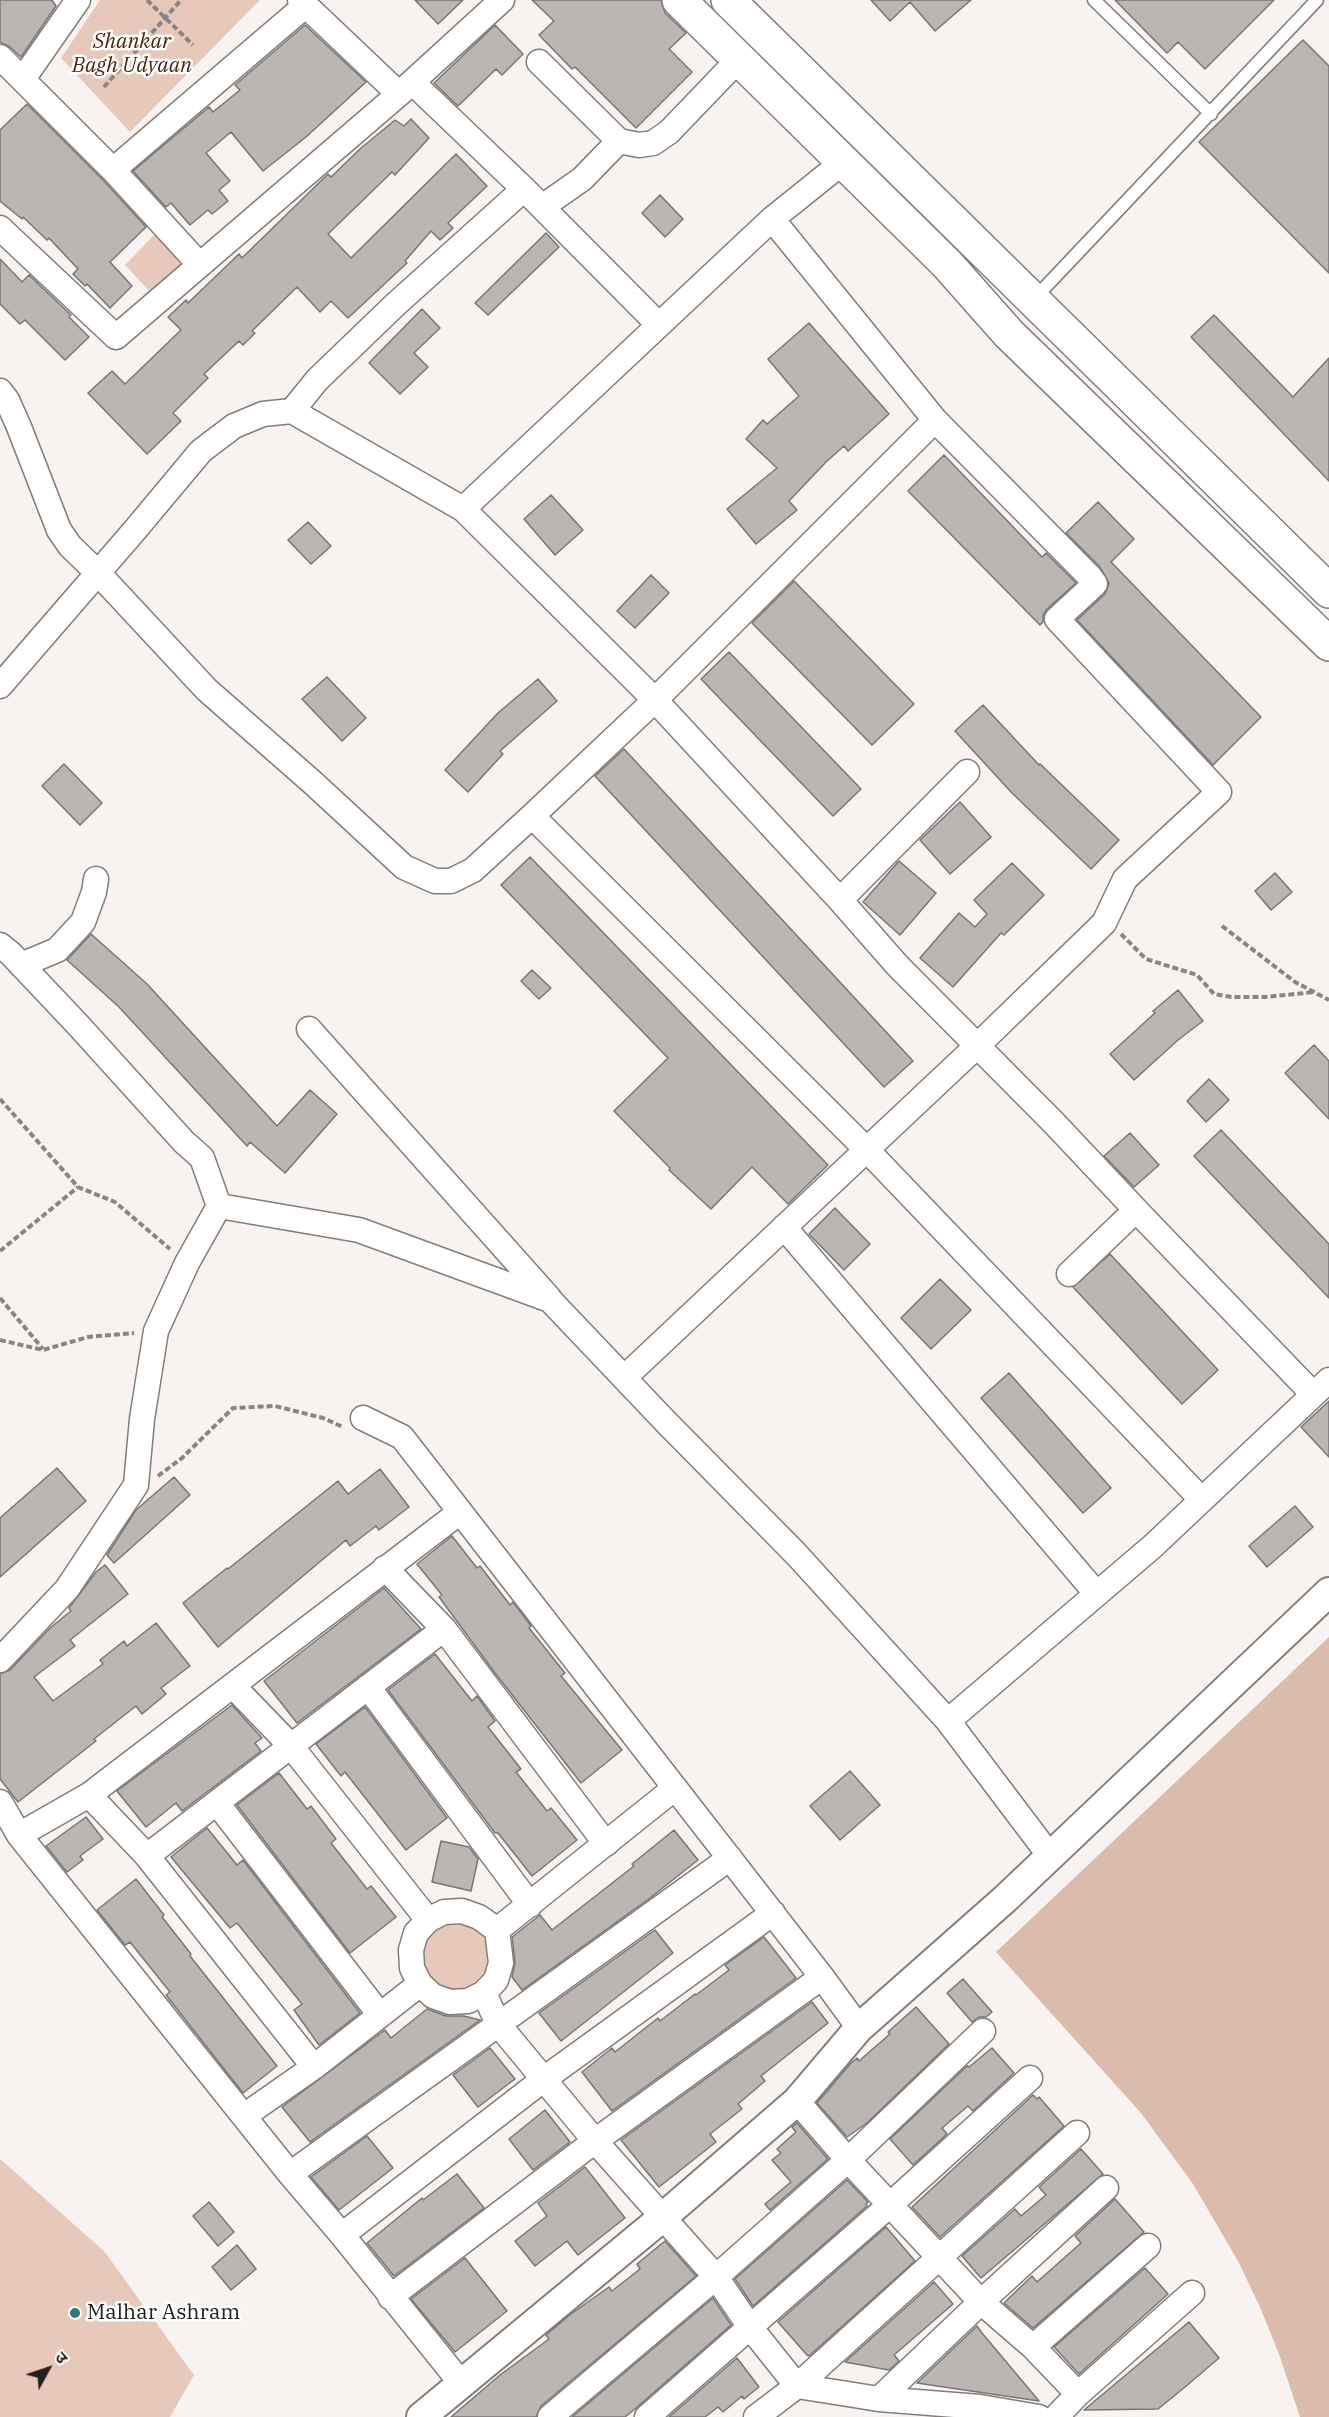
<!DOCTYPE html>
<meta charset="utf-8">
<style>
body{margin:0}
#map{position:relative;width:1329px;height:2417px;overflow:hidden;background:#f8f3f1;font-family:"IBM Plex Serif","Noto Sans Devanagari",serif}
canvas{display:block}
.north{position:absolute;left:18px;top:2339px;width:60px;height:60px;-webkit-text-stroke:4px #fff;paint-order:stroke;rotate:50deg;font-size:16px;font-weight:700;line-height:24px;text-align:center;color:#222120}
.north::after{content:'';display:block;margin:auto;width:21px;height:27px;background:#222120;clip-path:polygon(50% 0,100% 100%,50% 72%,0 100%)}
</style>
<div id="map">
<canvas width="1329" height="2417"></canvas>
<div class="north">उ</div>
</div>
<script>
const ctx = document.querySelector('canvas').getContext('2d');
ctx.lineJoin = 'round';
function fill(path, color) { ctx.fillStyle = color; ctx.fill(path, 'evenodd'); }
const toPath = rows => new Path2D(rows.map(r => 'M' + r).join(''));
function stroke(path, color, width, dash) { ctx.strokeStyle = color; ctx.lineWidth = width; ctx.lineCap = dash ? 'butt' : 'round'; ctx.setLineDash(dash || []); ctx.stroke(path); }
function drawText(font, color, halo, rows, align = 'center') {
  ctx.font = font + ' "IBM Plex Serif",serif'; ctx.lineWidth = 5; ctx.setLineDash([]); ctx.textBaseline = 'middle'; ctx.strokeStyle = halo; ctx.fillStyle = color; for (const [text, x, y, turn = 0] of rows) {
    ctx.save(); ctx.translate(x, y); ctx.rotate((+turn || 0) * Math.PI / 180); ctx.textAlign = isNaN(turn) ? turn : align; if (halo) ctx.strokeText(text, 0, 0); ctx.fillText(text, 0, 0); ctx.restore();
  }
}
const green = toPath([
 [100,0,260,0,130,132,61,58],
 [156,233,189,263,151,293,125,265],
 [449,1920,469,1922,492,1943,487,1969,462,1998,419,1976,423,1942],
 [0,2159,104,2251,194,2375,170,2417,0,2417]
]);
const forest = toPath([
 [1329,1637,1329,2417,1300,2417,1279,2354,1260,2307,1238,2261,1193,2184,1141,2113,996,1952]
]);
const building = toPath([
 [0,0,52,0,56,6,21,57,10,47,0,42,0,0],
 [415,0,463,0,438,24,415,0],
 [532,0,661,0,665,13,686,33,669,49,692,72,636,128,575,67,572,69,539,35,554,21,532,0],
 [871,0,971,0,935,31,910,2,890,21,871,0],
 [1115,0,1274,0,1205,69,1178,42,1167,53,1115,0],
 [305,25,366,82,306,137,263,171,231,132,206,153,230,181,219,190,228,201,212,214,208,210,190,225,171,203,166,207,133,171,209,107,213,112,240,90,235,85,305,25],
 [495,25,523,54,502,75,496,69,458,106,434,83,495,25],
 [1303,40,1329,66,1329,273,1199,142,1303,40],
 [27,104,103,180,146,227,110,262,132,286,110,308,87,284,85,286,73,274,78,269,49,238,47,240,23,217,22,219,0,201,0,130,27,104],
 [411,119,429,138,395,175,392,172,328,234,351,258,456,154,487,186,448,223,453,228,440,240,431,231,405,261,407,263,348,318,331,301,320,312,297,287,252,331,255,333,243,345,239,341,204,374,208,378,173,413,181,421,147,454,88,393,112,371,125,384,181,330,168,317,186,300,188,303,239,254,242,258,328,174,331,177,360,149,395,120,404,126,411,119],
 [660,195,683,219,665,237,642,213,660,195],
 [546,233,559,247,488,315,475,303,546,233],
 [0,259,22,282,29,275,71,315,69,317,89,337,65,360,25,320,20,324,0,304,0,259],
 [422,309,440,328,414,353,428,367,400,394,369,363,422,309],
 [1214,315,1293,397,1329,358,1329,481,1191,337,1214,315],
 [809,323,889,414,848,451,844,446,826,462,789,501,797,510,756,544,727,509,777,468,746,439,763,420,767,424,799,396,768,359,809,323],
 [944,455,1042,557,1046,553,1076,583,1047,609,1043,615,1043,622,1040,625,908,491,944,455],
 [551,495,583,530,555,555,524,519,551,495],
 [1098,502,1134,539,1111,562,1261,717,1213,765,1077,620,1105,594,1109,583,1100,567,1066,533,1098,502],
 [308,522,331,546,311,564,288,540,308,522],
 [651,575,669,593,635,628,617,611,651,575],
 [794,581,914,704,872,745,752,623,794,581],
 [729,652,861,789,833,816,701,679,729,652],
 [327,677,366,718,342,741,302,699,327,677],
 [538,679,557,701,500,751,503,754,468,792,445,770,498,713,538,679],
 [983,705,1039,765,1040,764,1119,840,1091,869,1012,793,955,731,983,705],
 [624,749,913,1061,884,1087,595,776,624,749],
 [64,764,102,803,80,825,42,786,64,764],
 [960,802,991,837,950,874,920,840,960,802],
 [530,857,828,1165,788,1204,752,1167,711,1209,669,1170,670,1168,614,1111,668,1058,501,885,530,857],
 [899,861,936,893,900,935,863,902,899,861],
 [1012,863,1044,895,1004,935,1001,933,953,987,920,958,959,913,975,927,987,914,974,900,1012,863],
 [1275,873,1292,892,1271,910,1255,891,1275,873],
 [91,934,147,984,277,1126,310,1090,337,1114,285,1173,250,1142,247,1146,119,1007,67,960,91,934],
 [532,970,551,988,539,999,521,981,532,970],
 [1178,990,1203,1021,1178,1040,1134,1080,1110,1054,1155,1013,1153,1011,1178,990],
 [1314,1045,1329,1061,1329,1119,1285,1073,1314,1045],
 [1209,1079,1229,1100,1206,1122,1187,1101,1209,1079],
 [1221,1130,1329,1244,1329,1298,1194,1156,1221,1130],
 [1130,1133,1159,1165,1134,1187,1104,1156,1130,1133],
 [835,1208,870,1244,844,1270,809,1234,835,1208],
 [1110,1254,1218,1370,1182,1404,1073,1287,1110,1254],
 [940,1279,971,1310,931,1349,901,1318,940,1279],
 [1009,1373,1111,1488,1083,1513,981,1398,1009,1373],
 [1329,1401,1329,1457,1301,1427,1329,1401],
 [57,1468,86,1501,0,1577,0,1518,57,1468],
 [380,1469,409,1507,379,1530,376,1526,350,1546,346,1540,218,1647,183,1603,227,1568,228,1569,338,1481,348,1494,380,1469],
 [174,1477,190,1495,114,1563,107,1555,136,1510,174,1477],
 [1295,1506,1313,1527,1267,1567,1249,1546,1295,1506],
 [452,1536,477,1568,480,1566,510,1605,513,1602,531,1626,529,1628,565,1673,561,1676,622,1750,581,1783,495,1673,439,1597,442,1595,417,1564,452,1536],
 [105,1565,128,1594,70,1640,75,1646,34,1677,53,1701,103,1664,100,1660,124,1641,127,1646,156,1623,190,1666,161,1688,166,1694,142,1714,136,1706,94,1739,96,1741,18,1802,0,1779,0,1674,10,1670,50,1628,71,1611,69,1608,96,1572,105,1565],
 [384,1588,421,1629,297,1723,264,1681,384,1588],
 [435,1654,472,1701,477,1696,495,1721,488,1727,521,1769,516,1772,547,1811,551,1808,577,1840,532,1876,498,1833,495,1833,388,1690,435,1654],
 [232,1705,262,1738,255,1743,261,1751,182,1811,176,1803,146,1827,117,1791,232,1705],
 [365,1707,447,1818,406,1850,345,1772,341,1776,316,1744,365,1707],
 [850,1771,880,1805,840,1840,810,1806,850,1771],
 [279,1773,307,1809,311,1806,336,1839,331,1843,367,1889,371,1886,396,1917,350,1953,237,1805,279,1773],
 [86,1817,103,1839,80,1856,83,1860,67,1872,46,1846,86,1817],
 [207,1828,237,1865,243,1860,360,2013,319,2045,294,2010,302,2004,237,1923,230,1928,171,1857,207,1828],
 [674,1830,698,1860,650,1898,522,1990,512,1977,515,1962,512,1937,540,1915,552,1930,634,1866,632,1864,674,1830],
 [441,1841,469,1847,478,1859,471,1891,432,1882,441,1841],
 [136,1879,164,1915,162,1917,191,1954,190,1956,277,2066,243,2093,166,1995,170,1992,130,1942,125,1945,97,1910,136,1879],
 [655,1930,673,1953,561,2041,539,2013,655,1930],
 [764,1937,796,1978,612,2111,582,2072,612,2048,615,2052,658,2018,660,2021,695,1994,696,1995,729,1970,725,1965,764,1937],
 [963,1979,992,2012,986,2017,979,2017,972,2022,947,1993,963,1979],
 [812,2002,828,2023,761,2076,765,2081,738,2104,742,2109,710,2134,716,2142,659,2187,621,2140,812,2002],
 [916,2007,949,2044,867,2123,847,2137,817,2103,851,2063,857,2058,859,2061,890,2034,888,2032,916,2007],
 [427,2009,446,2016,464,2016,480,2020,310,2142,282,2107,385,2030,391,2038,427,2009],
 [490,2048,515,2079,478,2107,453,2075,490,2048],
 [992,2048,1014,2073,973,2111,968,2106,942,2128,947,2134,913,2165,890,2139,967,2066,969,2067,992,2048],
 [1033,2095,1037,2099,1039,2097,1064,2126,940,2237,912,2207,1033,2095],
 [545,2110,570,2142,533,2170,509,2139,545,2110],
 [797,2123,828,2159,770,2210,765,2204,791,2182,772,2160,781,2153,777,2149,796,2132,792,2127,797,2123],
 [367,2136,393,2168,339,2210,311,2177,367,2136],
 [1081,2149,1103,2174,981,2278,962,2256,1015,2209,1021,2216,1046,2195,1039,2187,1081,2149],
 [585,2167,625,2218,578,2255,567,2241,535,2266,515,2241,547,2216,538,2203,585,2167],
 [457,2174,484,2208,394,2276,367,2243,422,2198,423,2200,457,2174],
 [847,2180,868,2202,866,2204,867,2206,753,2306,735,2279,847,2180],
 [1115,2199,1144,2232,1033,2328,1004,2303,1032,2276,1037,2282,1081,2243,1075,2236,1115,2199],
 [209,2202,234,2232,218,2246,193,2216,209,2202],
 [886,2227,915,2261,809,2356,807,2355,778,2322,886,2227],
 [665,2241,696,2276,541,2406,536,2417,451,2417,500,2375,549,2339,546,2335,571,2314,609,2287,612,2291,640,2269,637,2264,665,2241],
 [237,2245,256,2269,231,2290,212,2267,237,2245],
 [465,2258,507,2311,455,2352,411,2299,465,2258],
 [1145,2268,1168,2294,1079,2374,1054,2347,1145,2268],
 [934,2282,953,2304,894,2355,899,2361,889,2370,845,2362,934,2282],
 [713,2298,731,2325,636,2408,625,2417,572,2417,713,2298],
 [1189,2322,1219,2358,1185,2387,1158,2409,1084,2410,1189,2322],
 [977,2326,982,2333,1039,2401,917,2383,977,2326],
 [737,2358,759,2387,744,2399,742,2396,723,2412,718,2407,705,2417,669,2417,737,2358]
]);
const path = toPath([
 [147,0,193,45],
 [104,87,181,0],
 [1222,926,1295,982,1329,1000],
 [1121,934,1146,959,1197,975,1214,994,1232,997,1265,997,1315,992],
 [0,1099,78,1187,115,1202,170,1249],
 [0,1251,78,1187],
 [0,1298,43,1349],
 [0,1340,43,1350,88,1337,134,1333],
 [158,1476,182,1458,233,1408,275,1406,323,1418,343,1427]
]);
const service = toPath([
 [1094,0,1211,114],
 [1033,300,1317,0]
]);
const minor = toPath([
 [300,0,399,94],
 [0,57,113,170,199,264],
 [539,62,619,141,639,145,653,143,669,132,739,59],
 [23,79,78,0],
 [412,82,524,189,659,325],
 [113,170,306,5],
 [542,207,582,179,619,141],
 [0,228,116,337,399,94,502,0],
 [0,391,7,400,19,427,59,530,70,546,98,573,207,690,312,782,404,867,435,881,451,881,473,870,532,816,655,700,935,420],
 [292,411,317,380,396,304,524,189],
 [463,509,772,219,843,162],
 [0,686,135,530,201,451,234,426,263,414,292,411,463,509,655,700,840,900,897,965,1054,1123,1136,1210,1069,1274],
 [532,816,867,1150,1201,1499],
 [840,900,967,772],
 [0,945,11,954,79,1026,184,1142,202,1158,219,1206,187,1263,156,1331,142,1419,136,1485,67,1589,0,1660],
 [21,965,57,950,83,922,94,892,96,879],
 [309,1029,549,1298],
 [219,1206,359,1230,550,1300,665,1421,797,1555,948,1721,1050,1856],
 [1136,1210,1313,1394],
 [784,1227,1096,1593],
 [624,1378,978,1045,1104,923,1125,879,1219,792,1057,619,1095,584,1090,577,935,420,772,219],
 [363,1418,402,1437,822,1977,859,2028],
 [385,1568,444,1629,606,1844],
 [233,1686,291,1746,428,1920],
 [368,1687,530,1905],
 [948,1721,1153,1546,1329,1380],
 [89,1795,147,1856,314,2067],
 [0,1802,19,1835,290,2174,342,2235,461,2383],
 [217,1803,380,2015],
 [19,1835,89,1795,460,1512],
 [147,1856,444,1629],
 [462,1911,479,1917,497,1930,501,1963,496,1980,484,1993,468,2001,450,2002,433,1996,420,1984,412,1968,411,1950,416,1933,428,1920,444,1912,462,1911],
 [497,1930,675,1788],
 [484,1993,498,2024,595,2141,716,2277,750,2327,797,2386,879,2399,980,2407,1039,2417],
 [797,2101,848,2160,981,2302,1033,2347,1078,2394],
 [244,2116,314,2067,420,1984],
 [290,2174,730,1858],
 [342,2235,544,2079,773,1913],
 [390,2297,595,2141,822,1977],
 [1033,2347,1148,2246],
 [879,2399,981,2302,1106,2188],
 [550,2417,716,2277,848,2160,983,2031],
 [647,2417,891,2204,1030,2078],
 [756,2417,797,2386,1077,2133],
 [1056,2417,1078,2394,1192,2293]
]);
const tertiary = toPath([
 [421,2417,663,2217,797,2101,859,2028,1005,1899,1329,1592]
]);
const secondary = toPath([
 [679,0,947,264,1009,334,1329,644],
 [728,0,1329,591]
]);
const markers = [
 [75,2313,6,"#2f797b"]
];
const parkNames = [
 ["Shankar",132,42],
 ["Bagh Udyaan",132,66]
];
const poiNames = [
 ["Malhar Ashram",87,2313]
];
fill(green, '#e7c9bb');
fill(forest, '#dbbbac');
fill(building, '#bbb6b4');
stroke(building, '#7a7674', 1.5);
stroke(service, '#827d7b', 15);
stroke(minor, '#827d7b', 27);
stroke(tertiary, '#827d7b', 32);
stroke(secondary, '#827d7b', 36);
stroke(path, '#888584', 4, [6, 3]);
stroke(service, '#fff', 12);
stroke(minor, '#fff', 24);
stroke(tertiary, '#fff', 28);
stroke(secondary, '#fff', 33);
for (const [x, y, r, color] of markers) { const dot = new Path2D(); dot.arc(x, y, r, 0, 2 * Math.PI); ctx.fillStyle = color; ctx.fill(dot); stroke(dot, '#fff', 2); }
drawText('italic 21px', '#4e240d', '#fff', parkNames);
drawText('21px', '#222120', '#fff', poiNames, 'left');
</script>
